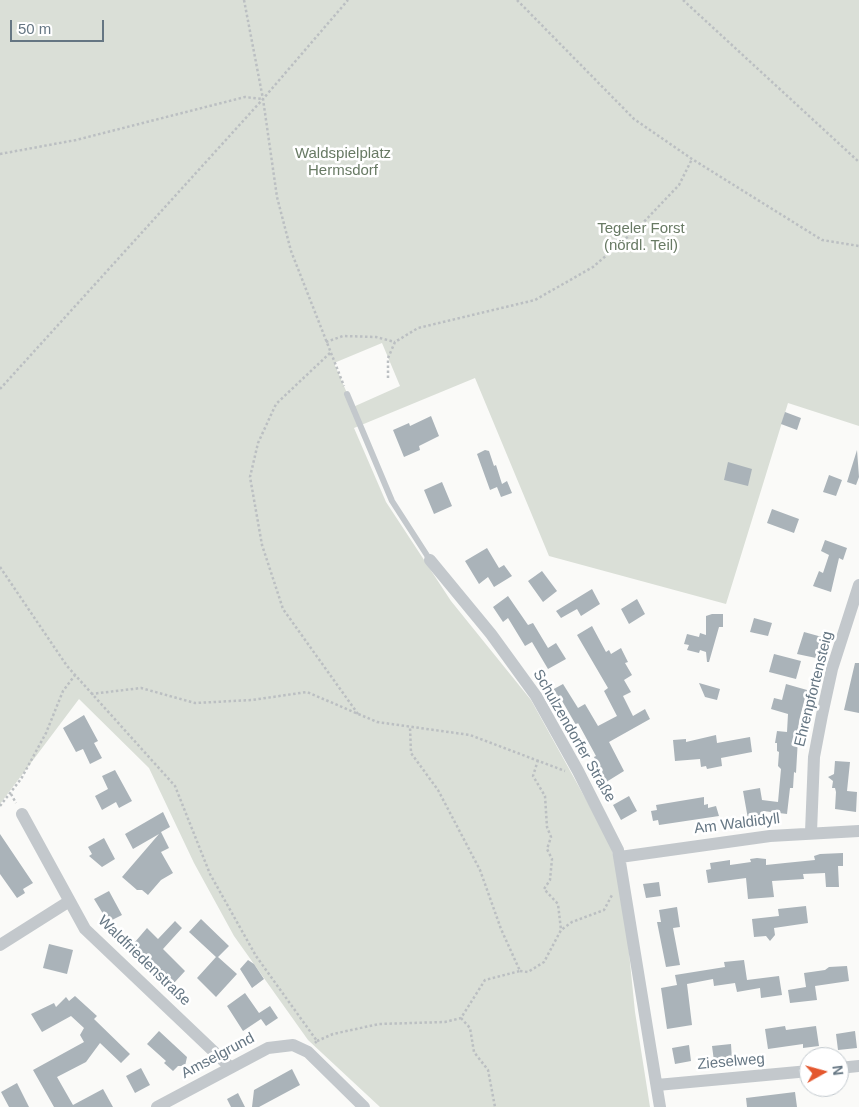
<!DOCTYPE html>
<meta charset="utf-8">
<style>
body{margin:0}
#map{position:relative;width:859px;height:1107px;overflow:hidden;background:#fafaf8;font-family:Arial,sans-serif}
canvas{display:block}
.north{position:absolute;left:799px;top:1047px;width:50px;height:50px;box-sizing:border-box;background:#fff;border:1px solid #c1c8cd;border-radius:50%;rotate:83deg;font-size:14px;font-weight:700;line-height:20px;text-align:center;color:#657683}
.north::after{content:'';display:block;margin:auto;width:18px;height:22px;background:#e4572e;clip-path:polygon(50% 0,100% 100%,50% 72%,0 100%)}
.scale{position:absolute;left:10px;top:20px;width:94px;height:22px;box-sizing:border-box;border:2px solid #657683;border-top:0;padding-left:6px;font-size:15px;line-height:18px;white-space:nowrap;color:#657683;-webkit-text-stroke:4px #fff;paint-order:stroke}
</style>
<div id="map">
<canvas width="859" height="1107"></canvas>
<div class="north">N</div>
<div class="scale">50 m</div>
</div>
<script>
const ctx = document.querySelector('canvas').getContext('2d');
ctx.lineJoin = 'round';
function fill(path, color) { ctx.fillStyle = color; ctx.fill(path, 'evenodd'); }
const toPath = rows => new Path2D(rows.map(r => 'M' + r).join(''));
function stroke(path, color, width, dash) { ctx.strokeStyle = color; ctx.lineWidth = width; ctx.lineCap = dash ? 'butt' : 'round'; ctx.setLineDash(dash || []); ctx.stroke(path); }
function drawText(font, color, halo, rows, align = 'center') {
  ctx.font = font + ' Arial,sans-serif'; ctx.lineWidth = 5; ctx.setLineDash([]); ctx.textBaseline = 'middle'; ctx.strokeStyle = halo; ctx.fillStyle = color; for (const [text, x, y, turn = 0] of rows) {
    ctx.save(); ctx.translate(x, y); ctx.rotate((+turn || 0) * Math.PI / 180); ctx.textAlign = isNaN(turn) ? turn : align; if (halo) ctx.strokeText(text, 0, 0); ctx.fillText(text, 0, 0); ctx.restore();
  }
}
const green = toPath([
 [0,0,859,0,859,426,788,403,726,604,549,556,475,378,354,428,386,502,451,601,531,700,610,843,623,893,635,1012,650,1107,380,1107,308,1040,234,936,194,863,149,768,79,699,0,804],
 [382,343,400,386,353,407,334,363]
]);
const building = toPath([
 [785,412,801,418,797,430,781,424],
 [431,416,439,436,419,446,420,450,404,457,393,430,409,423,410,426],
 [485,450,489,451,494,466,496,465,502,484,507,481,512,493,501,497,497,487,490,490,477,454],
 [857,450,859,477,856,485,847,482],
 [728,462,752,469,748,486,724,480],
 [829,475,842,480,836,496,823,492],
 [442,482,452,506,434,514,424,490],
 [772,509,799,519,794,533,767,523],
 [825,540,847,548,843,560,839,558,831,592,813,586,819,571,823,573,829,555,821,551],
 [487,548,499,568,504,565,512,576,494,587,488,577,479,584,465,561],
 [542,571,557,591,543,602,528,581],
 [592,589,600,604,581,616,577,609,561,618,556,611],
 [508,596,528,625,533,623,548,648,556,643,566,659,548,669,532,642,525,646,508,618,503,622,493,607],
 [637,599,645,614,629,624,621,609],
 [712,614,723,614,723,627,719,627,709,662,707,662,706,652,700,650,699,653,687,650,689,645,684,644,687,634,699,637,700,633,706,635,706,616],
 [754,618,772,623,768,636,750,632],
 [592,626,606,652,609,650,611,654,621,648,628,662,625,663,632,675,624,680,631,692,623,696,633,716,645,709,650,719,609,742,624,771,603,784,595,769,598,767,594,757,596,756,578,723,576,725,561,699,559,701,552,690,563,684,578,708,585,704,598,726,617,716,604,691,608,688,577,635],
 [804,632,822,637,816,658,797,654],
 [774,654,801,661,796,679,769,672],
 [855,663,859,663,859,713,844,710],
 [699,683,720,689,717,700,705,697],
 [786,684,807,690,799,721,796,773,794,772,793,788,790,788,787,814,763,811,764,816,748,819,743,791,760,788,762,800,778,802,781,769,778,766,779,752,777,751,777,743,775,743,777,731,787,732,788,714,771,709,774,698,782,700],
 [84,715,98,741,94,743,102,758,90,764,83,749,76,752,63,728],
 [716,735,717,743,750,737,752,752,721,758,722,766,707,769,706,766,701,767,700,759,675,761,673,740,686,739,686,742],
 [835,761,850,762,847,791,857,792,856,812,835,809,836,792,835,788,832,788,833,781,828,777,834,774],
 [115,770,132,801,119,808,116,802,102,810,95,796,108,789,102,776],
 [629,796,637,811,621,820,613,805],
 [704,797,704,805,708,804,708,808,716,806,719,816,659,825,658,820,653,821,651,811,657,810,656,805],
 [163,812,170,827,161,832,169,848,161,852,173,873,161,880,148,895,142,890,137,890,122,877,159,834,133,849,125,834],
 [0,834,33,883,23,889,25,893,17,898,0,874],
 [104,838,115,859,102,867,89,856,92,854,88,847],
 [843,853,843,866,838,866,839,887,826,887,825,873,803,874,804,879,772,881,774,897,748,899,746,878,708,883,706,870,711,869,710,863,730,860,730,865,751,862,750,859,757,858,766,859,766,865,785,863,815,860,814,856,820,854],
 [659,882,661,896,646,898,643,884],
 [109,891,122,915,108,922,94,899],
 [806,906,808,923,774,928,775,935,770,941,766,936,754,937,752,919,779,916,778,909],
 [677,907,680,927,673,928,680,965,666,967,657,922,661,922,659,910],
 [201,919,229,946,218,957,237,974,216,997,197,978,216,957,189,932],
 [175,921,182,928,163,949,185,971,174,983,135,948,137,945,135,942,147,928,158,939],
 [49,944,73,950,67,974,43,968],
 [248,960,254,964,264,979,252,988,240,969],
 [744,960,747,980,779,976,782,995,761,998,760,988,737,992,735,983,714,986,713,979,687,984,692,1025,667,1029,661,988,677,985,675,975,725,967,724,962],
 [847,966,849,981,815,986,817,1000,790,1003,788,990,806,987,804,973,825,970,829,967],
 [245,993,259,1013,270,1006,278,1018,266,1026,261,1019,243,1031,227,1006],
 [75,996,97,1016,94,1019,130,1054,121,1063,100,1043,86,1062,57,1077,73,1105,103,1089,113,1107,54,1107,33,1070,84,1042,80,1035,84,1028,71,1016,42,1032,31,1014,54,1003,56,1007,66,997,69,1001],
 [785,1026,786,1030,816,1026,819,1046,803,1048,803,1044,768,1049,765,1029],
 [159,1031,187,1057,185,1066,178,1066,173,1071,164,1063,166,1061,147,1044],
 [855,1031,857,1048,838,1050,836,1034],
 [731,1044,732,1060,714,1061,712,1046],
 [689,1045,691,1061,675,1064,672,1048],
 [141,1068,150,1085,135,1093,126,1076],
 [292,1069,300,1085,259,1107,252,1107,254,1090],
 [17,1083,29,1107,9,1107,1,1092],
 [795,1092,797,1107,747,1107,746,1098],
 [238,1093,245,1107,231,1107,227,1099]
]);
const path = toPath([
 [244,0,263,99,277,197,291,251,344,386],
 [517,0,634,119,692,159,822,240,859,246],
 [683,0,859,162],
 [0,154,76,140,245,97,263,99],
 [326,342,343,336,376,337,395,342],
 [330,353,276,404,258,443,250,477,262,545,283,609,358,714],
 [388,378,388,358,395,342,418,328,535,300,593,267,639,227,679,185,692,159],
 [0,389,263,99,348,0],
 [0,567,67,666,175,786,210,874,256,956,317,1041,315,1043],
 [91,694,141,688,195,703,252,700,307,692,377,722,470,735,565,771],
 [538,760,533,776,545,796,547,827,551,837,547,849,552,859,550,880,544,889,558,904,561,930],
 [11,794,16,803],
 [0,806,21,779,46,733,63,691,75,675],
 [520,971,528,972,544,962,561,930,572,922,604,910,612,895],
 [461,1018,470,1028,474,1052,488,1070,495,1107],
 [317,1041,333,1034,379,1024,445,1022,461,1018,485,980,520,971,501,929,480,870,438,790,411,753,410,727]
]);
const service = toPath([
 [347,394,392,501,430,560]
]);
const minor = toPath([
 [430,560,491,634,536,696,578,771,618,850,660,1107],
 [22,814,85,929,230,1067],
 [811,832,814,757,822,715,832,669,859,585],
 [620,857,770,836,859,831],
 [0,945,68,902],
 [839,1068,859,1066],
 [657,1085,809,1071],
 [157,1107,268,1048,293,1045,308,1052,364,1107]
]);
const parkNames = [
 ["Waldspielplatz",343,154],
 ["Hermsdorf",343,171],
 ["Tegeler Forst",641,229],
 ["(nördl. Teil)",641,246]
];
const streetNames = [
 ["Ehrenpfortensteig",814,689,-76],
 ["Schulzendorfer Straße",574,736,60],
 ["Am Waldidyll",737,824,-7],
 ["Waldfriedenstraße",144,961,44],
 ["Amselgrund",218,1056,-28],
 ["Zieselweg",731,1062,-5]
];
fill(green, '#dadfd7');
fill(building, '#aab3b9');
stroke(path, '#bbbfc2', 2.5, [2.5, 2.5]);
stroke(service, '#c3c8cc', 6);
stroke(minor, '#c3c8cc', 12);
drawText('15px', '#687a64', '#fff', parkNames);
drawText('15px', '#657683', '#fff', streetNames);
</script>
